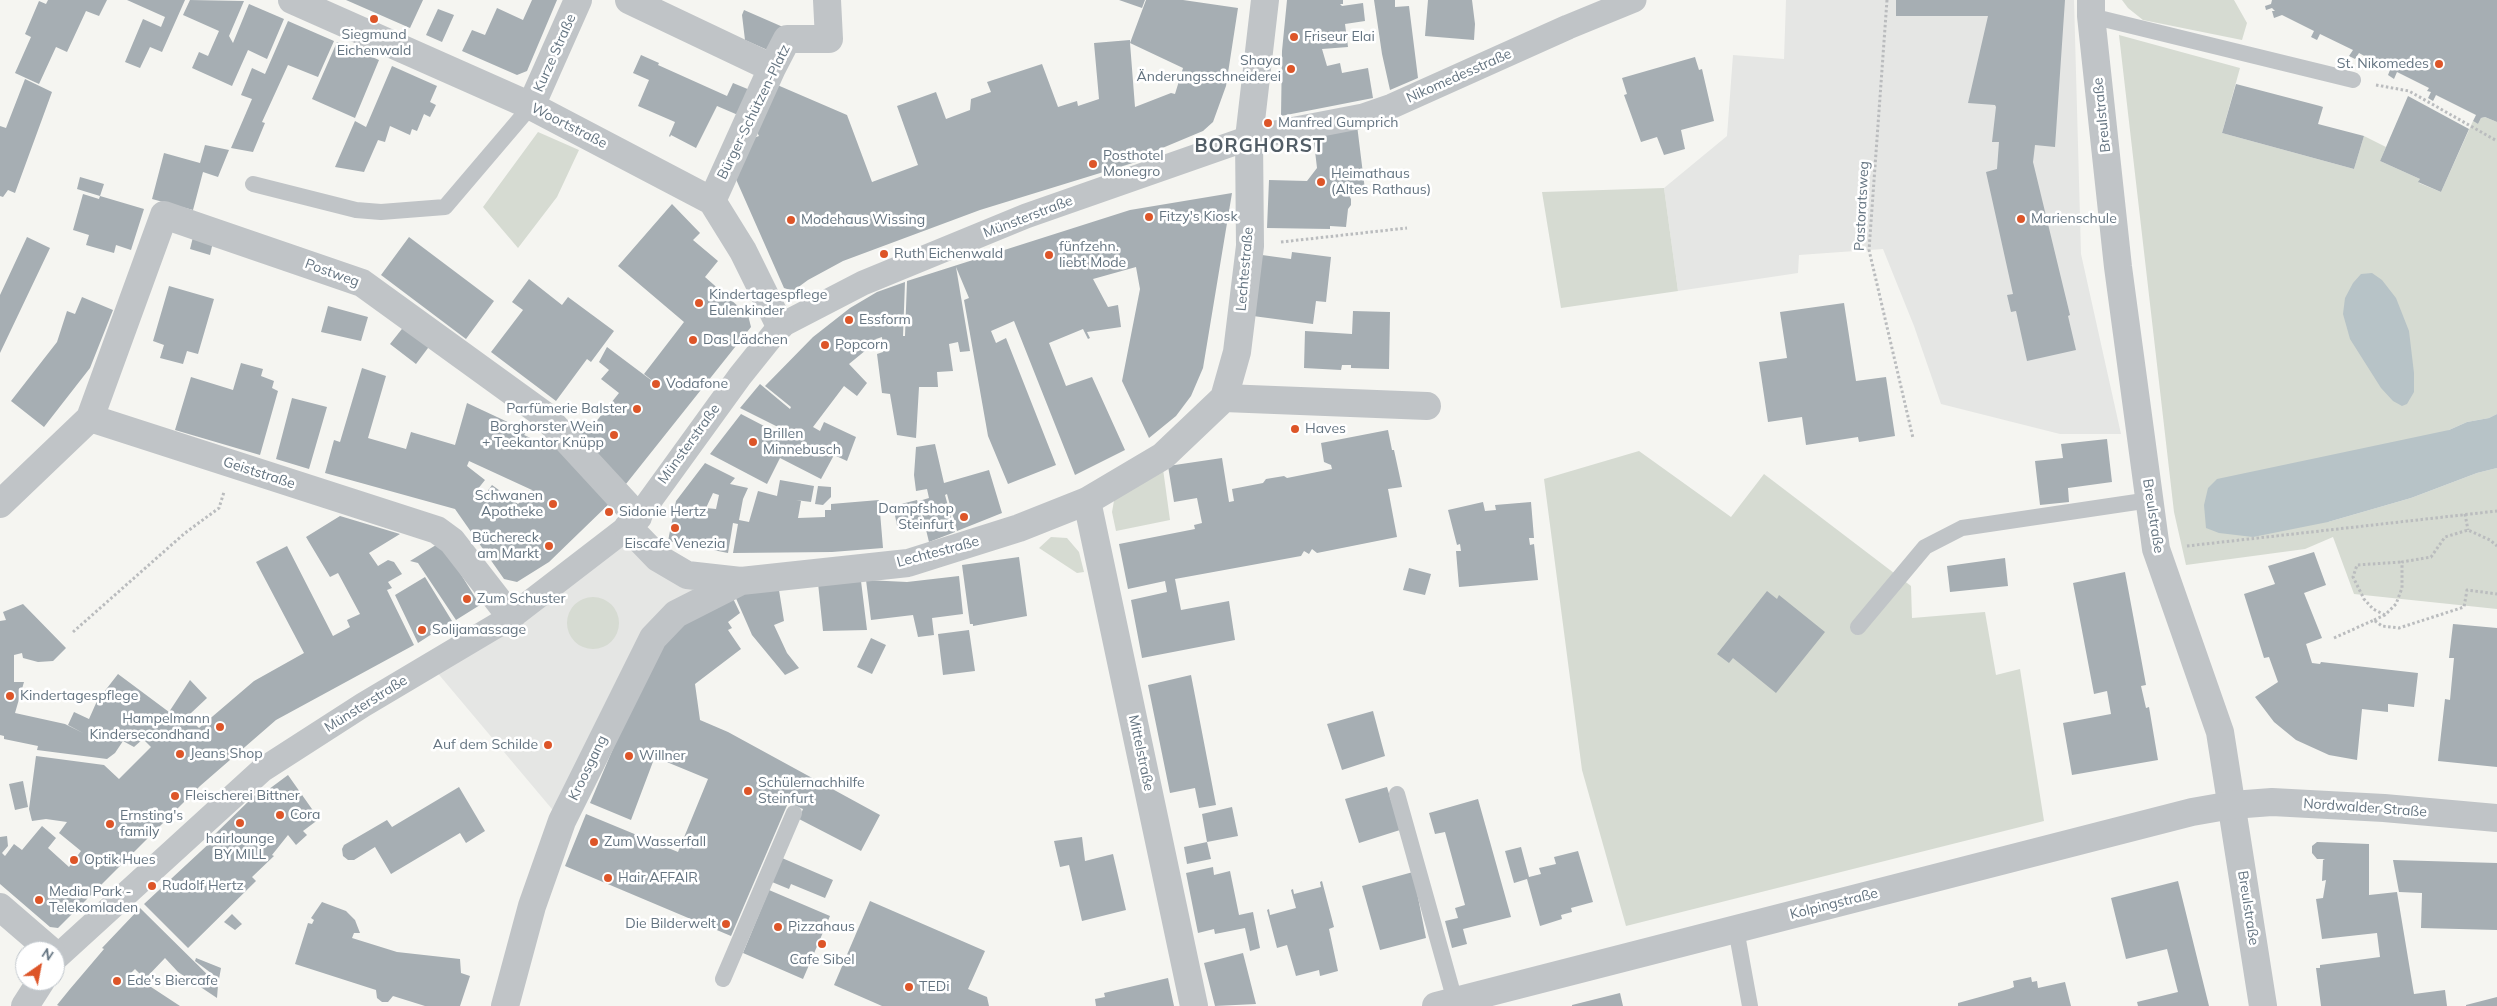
<!DOCTYPE html>
<meta charset="utf-8">
<style>
body{margin:0}
#map{position:relative;width:2497px;height:1006px;overflow:hidden;background:#f5f5f1;font-family:Mulish,sans-serif}
canvas{display:block}
.north{position:absolute;left:15px;top:941px;width:50px;height:50px;box-sizing:border-box;background:#fff;border:1px solid #c1c7cd;border-radius:50%;rotate:33deg;font-size:14px;font-weight:700;line-height:20px;text-align:center;color:#647481}
.north::after{content:'';display:block;margin:auto;width:18px;height:22px;background:#dd5528;clip-path:polygon(50% 0,100% 100%,50% 72%,0 100%)}
</style>
<div id="map">
<canvas width="2497" height="1006"></canvas>
<div class="north">N</div>
</div>
<script>
const ctx = document.querySelector('canvas').getContext('2d');
ctx.lineJoin = 'round';
function fill(path, color) { ctx.fillStyle = color; ctx.fill(path, 'evenodd'); }
const toPath = rows => new Path2D(rows.map(r => 'M' + r).join(''));
function stroke(path, color, width, dash) { ctx.strokeStyle = color; ctx.lineWidth = width; ctx.lineCap = dash ? 'butt' : 'round'; ctx.setLineDash(dash || []); ctx.stroke(path); }
function drawText(font, color, halo, rows, align = 'center') {
  ctx.font = font + ' Mulish,sans-serif'; ctx.lineWidth = 5; ctx.setLineDash([]); ctx.textBaseline = 'middle'; ctx.strokeStyle = halo; ctx.fillStyle = color; for (const [text, x, y, turn = 0] of rows) {
    ctx.save(); ctx.translate(x, y); ctx.rotate((+turn || 0) * Math.PI / 180); ctx.textAlign = isNaN(turn) ? turn : align; if (halo) ctx.strokeText(text, 0, 0); ctx.fillText(text, 0, 0); ctx.restore();
  }
}
const built = toPath([
 [1786,0,2074,0,2081,254,2121,434,2060,434,1941,404,1914,326,1883,249,1799,255,1798,273,1678,291,1664,188,1727,136,1733,55,1784,59],
 [628,527,658,558,741,581,676,614,562,821,430,664]
]);
const green = toPath([
 [2122,0,2234,0,2247,23,2242,40,2143,20,2128,8],
 [2119,35,2240,68,2222,133,2354,169,2364,136,2386,147,2380,161,2420,179,2419,183,2441,192,2473,121,2478,124,2481,118,2485,117,2497,122,2497,414,2489,418,2467,422,2449,430,2328,522,2411,498,2477,473,2497,468,2497,609,2354,594,2333,537,2305,549,2186,565,2174,512],
 [538,132,579,150,557,197,518,248,483,207],
 [1664,188,1678,291,1561,308,1542,192],
 [1639,451,1731,517,1764,474,1911,586,1912,618,1985,612,1996,675,2020,669,2044,821,1626,926,1582,770,1544,479],
 [1163,469,1170,520,1116,531,1112,512,1115,495],
 [1051,537,1067,538,1079,552,1084,572,1077,573,1039,548],
 '567 623a26 26 0 1 1 52 0a26 26 0 1 1-52 0Z'
]);
const water = toPath([
 [2372,273,2382,280,2396,298,2409,331,2414,373,2414,392,2407,404,2402,406,2393,401,2381,388,2350,339,2343,314,2345,298,2353,283,2361,274],
 [2497,414,2497,468,2477,473,2411,498,2328,522,2253,537,2219,533,2206,528,2204,505,2208,488,2217,479,2449,430,2467,422,2489,418]
]);
const building = toPath([
 [48,0,107,0,99,16,86,11,67,52,56,47,39,84,15,73,31,37,25,34,39,1,46,4],
 [127,0,185,0,162,52,150,47,140,68,125,62,143,19,161,27,165,17],
 [190,0,244,1,229,36,233,43,249,4,284,19,267,59,248,50,232,86,192,68,199,52,208,56,219,31,183,15],
 [346,0,423,0,410,28],
 [532,0,557,0,527,71,517,75,462,51,472,30,485,35,497,8,523,20],
 [1119,0,1145,0,1142,8],
 [1146,0,1183,0,1238,8,1226,86,1213,122,1203,131,1148,154,1149,158,980,210,843,261,808,280,793,291,784,288,735,177,751,139,759,136,756,130,775,84,847,115,872,182,918,165,897,106,936,92,946,119,970,110,971,99,991,92,987,82,1042,64,1058,107,1077,101,1078,106,1099,99,1094,43,1130,40,1130,43],
 [1130,43,1183,68,1175,94,1171,93,1135,107],
 [1287,0,1343,0,1343,4,1340,4,1342,6,1363,3,1365,21,1345,24,1348,47,1322,49,1327,66,1340,63,1342,73,1368,68,1373,98,1281,116,1282,51],
 [1374,0,1395,0,1395,7,1409,6,1418,78,1390,90,1382,54],
 [1428,0,1472,0,1475,24,1474,40,1425,36],
 [1896,0,2065,0,2055,147,2035,145,2033,162,2070,315,2068,316,2076,350,2027,361,2016,311,2011,312,2007,295,2013,294,1986,172,1997,169,1999,142,1992,142,1996,107,1995,105,1968,103,1988,16,1896,16],
 [2272,0,2497,0,2497,122,2485,117,2481,118,2478,124,2473,121,2476,115,2436,95,2433,101,2428,98,2431,92,2427,91,2429,88,2397,72,2394,79,2388,75,2390,70,2359,53,2355,59,2349,56,2353,50,2320,34,2317,40,2311,37,2314,31,2282,15,2274,18,2272,11,2275,11,2272,8,2266,10,2265,6,2271,4],
 [438,9,454,15,442,42,426,35],
 [744,10,783,27,772,52,745,40,742,15],
 [288,21,334,41,318,77,288,65,262,122,265,123,253,152,231,148,252,99,241,95,252,68,265,74],
 [337,42,379,60,355,118,312,99],
 [641,55,659,63,658,65,727,96,733,83,750,90,738,115,717,106,696,148,671,135,670,137,669,136,675,122,638,106,649,80,633,73],
 [1695,57,1699,70,1702,69,1714,121,1681,130,1685,149,1664,155,1657,137,1641,142,1624,95,1627,94,1622,78],
 [392,66,437,86,430,102,436,105,430,117,424,114,417,131,412,129,410,135,390,126,385,142,378,140,364,172,335,167,355,121,366,127],
 [25,79,52,92,15,193,8,190,3,197,0,196,0,126,6,128],
 [2236,84,2320,106,2323,107,2318,124,2364,136,2354,169,2222,133],
 [2408,96,2469,129,2441,192,2418,182,2420,179,2380,161],
 [1357,125,1365,190,1347,192,1351,199,1351,205,1348,209,1346,227,1330,226,1330,229,1267,228,1269,180,1307,181,1317,168,1313,134],
 [205,145,229,150,218,177,203,172,193,210,152,199,164,153,200,163],
 [80,177,104,184,100,196,77,189],
 [1232,193,1203,368,1191,396,1176,416,1149,438,1122,381,1140,289,1136,267,1093,279,1108,307,1118,305,1121,327,1087,332,1090,338,1088,339,1083,329,1049,343,1066,386,1092,377,1125,450,1075,475,1014,321,991,331,996,343,1006,338,1056,465,1008,484,988,436,964,300,969,298,956,267,970,351,960,352,958,342,949,344,953,371,937,372,938,387,919,387,916,438,897,435,890,394,882,393,877,354,883,352,882,337,876,339,877,341,849,364,867,383,857,396,844,386,813,427,820,431,824,422,856,437,847,461,834,455,821,479,780,458,767,484,710,454,741,414,789,439,792,434,740,408,760,384,790,409,791,407,765,386,813,337,850,308,877,292,905,282,903,336,905,336,907,281,1130,210],
 [83,194,99,199,100,196,144,209,131,250,116,245,114,253,86,245,89,235,73,230],
 [672,204,700,233,693,240,718,261,705,277,748,315,751,327,622,489,577,435,586,423,591,428,619,393,601,379,609,370,599,362,607,347,663,389,644,374,684,322,618,266],
 [27,237,50,248,0,353,0,295],
 [193,237,213,242,210,255,190,249],
 [409,237,494,301,466,339,381,275],
 [1292,252,1331,257,1326,302,1316,301,1313,324,1253,316,1262,255,1291,259],
 [529,279,562,305,568,297,614,331,591,362,587,359,556,401,491,352,523,310,512,302],
 [169,286,214,299,198,354,187,351,183,364,160,358,164,345,153,341],
 [82,297,113,310,90,368,44,427,11,401,57,342,67,311,75,314],
 [1844,303,1856,381,1886,377,1895,436,1859,442,1858,437,1806,445,1802,417,1768,422,1759,362,1787,358,1780,312],
 [328,306,368,317,361,341,321,332],
 [1353,311,1390,312,1389,369,1351,368,1351,365,1342,365,1341,370,1304,368,1305,331,1352,334],
 [405,325,431,344,416,364,390,344],
 [241,363,263,369,261,376,274,381,272,388,278,391,260,455,175,430,191,377,233,390],
 [362,368,386,376,368,438,406,449,411,432,455,445,467,403,527,431,524,435,550,447,553,443,612,501,549,562,517,582,504,579,455,509,325,473,334,440,340,442],
 [469,461,532,490,518,504,492,485,481,500,473,495,485,480,467,466],
 [292,398,327,407,309,469,276,459],
 [1388,430,1392,450,1394,450,1402,487,1388,489,1397,537,1317,553,1312,549,1309,554,1304,551,1301,556,1175,579,1181,610,1229,601,1235,640,1142,658,1131,600,1167,592,1165,581,1128,589,1119,544,1195,529,1194,525,1202,523,1197,498,1174,502,1168,466,1222,458,1229,502,1234,501,1232,489,1263,483,1266,479,1284,476,1287,478,1332,469,1331,465,1324,462,1321,443],
 [2107,439,2112,482,2068,488,2069,502,2040,505,2035,461,2063,458,2061,444],
 [935,444,944,483,989,470,1002,513,957,531,947,494,945,495,955,532,929,542,919,501,929,498,927,489,916,491,914,475,916,447],
 [705,463,735,478,730,484,748,488,743,499,739,520,749,522,758,491,777,496,780,480,814,486,811,502,796,500,801,501,798,518,825,517,825,510,831,510,831,504,879,500,883,548,832,552,733,553,738,524,733,523,728,553,668,541,676,501],
 [713,493,719,495,716,509,706,508],
 [818,486,831,487,831,497,823,505,815,504],
 [917,500,923,524,898,530,893,506],
 [1483,502,1485,511,1496,510,1495,505,1531,502,1534,538,1529,538,1530,545,1534,544,1538,580,1459,587,1456,551,1461,551,1460,544,1457,545,1448,510],
 [340,516,400,534,369,553,378,566,388,560,394,562,402,574,388,582,392,588,387,590,414,645,276,720,200,786,58,928,50,927,0,884,0,837,7,836,8,846,2,853,5,856,14,844,22,850,42,826,56,838,48,848,69,867,81,851,59,833,67,822,46,819,32,821,29,809,36,756,104,765,119,779,151,747,143,739,134,747,123,741,115,753,107,759,37,750,38,746,4,739,4,736,0,735,0,621,6,620,3,612,23,604,66,648,53,661,38,662,23,658,22,653,14,655,14,682,24,682,15,713,65,724,83,733,68,725,74,712,89,719,97,701,118,674,169,712,190,680,207,698,190,714,198,723,196,725,199,728,254,681,304,653,256,562,287,546,333,636,350,627,347,620,360,614,338,573,330,577,306,537],
 [436,545,445,549,480,605,456,620,418,563,410,561],
 [2314,552,2326,585,2304,593,2322,638,2306,644,2312,663,2320,664,2321,662,2418,673,2414,707,2388,704,2388,712,2362,709,2357,760,2329,755,2296,740,2274,722,2255,697,2278,682,2269,657,2264,658,2244,594,2275,584,2268,566],
 [1019,557,1027,616,973,626,973,624,970,624,962,565],
 [2005,558,2008,586,1950,592,1947,566],
 [1409,568,1431,574,1425,595,1403,590],
 [2125,572,2146,685,2141,686,2146,708,2149,707,2158,760,2072,775,2063,723,2111,714,2107,691,2094,694,2073,583],
 [959,576,963,614,932,618,934,635,918,637,913,615,871,620,866,580,907,582],
 [425,577,452,621,418,643,395,595],
 [861,581,867,630,823,631,818,583],
 [778,584,784,621,774,625,787,653,799,668,785,675,752,635,731,587],
 [729,590,740,613,728,622,732,628,728,630,741,649,695,684,700,720,728,732,880,815,861,851,799,819,803,809,788,803,731,936,565,866,586,814,678,852,708,779,657,758,654,759,631,820,590,803,637,692,665,636],
 [1767,591,1777,599,1779,595,1825,632,1776,693,1733,658,1729,663,1717,654],
 [2453,624,2497,628,2497,767,2438,761,2445,699,2450,700,2454,658,2449,658],
 [969,630,975,671,943,675,938,634],
 [871,638,886,645,872,674,857,667],
 [1191,675,1216,805,1199,808,1195,788,1170,793,1148,685],
 [1373,711,1385,756,1342,770,1327,724],
 [288,775,319,819,303,831,307,835,296,845,288,835,272,855,274,856,252,877,256,881,188,948,144,904,214,839,213,836,255,795,257,798],
 [23,781,28,807,15,810,9,784],
 [459,787,485,831,466,843,460,833,391,874,375,847,354,860,348,860,343,856,342,849,344,845,387,820,392,827],
 [1387,787,1400,830,1359,843,1345,799],
 [1478,799,1511,917,1463,929,1467,944,1452,948,1445,921,1458,918,1455,908,1465,905,1445,832,1435,834,1429,813],
 [1232,807,1238,836,1207,842,1202,814],
 [1082,837,1085,861,1113,854,1126,910,1082,921,1069,865,1060,867,1054,841],
 [1207,842,1211,859,1187,864,1184,847],
 [2317,842,2369,844,2369,895,2397,892,2414,994,2445,990,2447,1006,2321,1006,2316,968,2320,968,2320,965,2380,957,2377,933,2322,939,2316,899,2323,898,2326,880,2322,881,2323,860,2325,859,2317,859,2312,853,2312,846],
 [1521,847,1529,877,1541,874,1539,868,1556,864,1554,857,1578,851,1593,902,1571,908,1572,912,1561,915,1562,919,1540,926,1527,879,1514,883,1505,851],
 [782,858,833,880,825,898,791,884,789,889,772,882],
 [2393,860,2497,863,2497,930,2421,928,2422,893,2399,892],
 [1213,867,1214,875,1230,871,1239,915,1253,912,1260,948,1250,951,1245,928,1215,934,1214,929,1198,933,1186,873],
 [1413,872,1426,938,1380,950,1362,886],
 [1322,881,1334,927,1329,929,1338,971,1320,976,1319,970,1296,976,1287,945,1277,948,1267,910,1269,909,1270,915,1296,908,1291,890,1293,889,1294,894,1321,887,1320,882],
 [2178,881,2209,1006,2138,1006,2137,1002,2178,992,2167,949,2126,959,2111,898],
 [769,890,830,916,803,979,743,953],
 [870,901,985,951,968,989,987,997,989,1006,882,1006,834,985],
 [322,902,346,911,355,920,360,933,354,933,352,938,397,952,460,959,461,973,470,976,460,1006,425,1006,393,996,388,1002,382,1002,377,998,376,990,295,964,308,923,312,924,314,920,311,918],
 [140,908,218,985,217,998,178,972,165,958,145,979,135,969,131,973,146,987,148,985,180,1006,59,1006,57,1005,70,989,104,949,102,948],
 [232,914,242,924,235,930,224,922],
 [1243,953,1256,1004,1215,1006,1204,963],
 [196,958,221,968,219,979,195,961],
 [2031,977,2032,982,2037,981,2038,988,2065,982,2071,1006,1958,1006,1958,1003,2009,989,2014,987,2013,981],
 [1168,978,1174,1006,1096,1006,1095,999,1105,997,1104,993],
 [1620,993,1623,1006,1572,1006,1572,1005],
 [2497,997,2497,1006,2466,1006,2466,1005]
]);
const path = toPath([
 [1887,0,1869,250,1913,438],
 [2376,85,2409,91,2497,141],
 [1281,242,1407,228],
 [2465,514,2468,530],
 [2187,546,2497,511],
 [2385,615,2373,609,2364,599,2353,577,2357,565,2402,562],
 [2374,620,2385,615,2396,604,2402,588,2402,562,2431,557,2445,537,2468,530,2490,540,2497,546],
 [73,632,185,533,219,508,224,492],
 [2334,638,2374,620,2382,626,2399,628,2464,607,2467,590,2497,594]
]);
const service = toPath([
 [2091,16,2353,80],
 [253,184,356,210,381,212,445,207,531,106],
 [1858,627,1925,547,1962,528,2150,500],
 [1397,794,1455,1001],
 [1736,929,1750,1006],
 [723,979,794,813]
]);
const pedestrian = toPath([
 [57,957,262,770,363,705,511,617,628,527,638,517,740,376,780,326,863,283,1026,216,1249,138,1363,116,1392,106,1568,27,1634,0]
]);
const minor = toPath([
 [292,0,531,106,712,201,743,251,780,326],
 [629,0,772,68],
 [2091,0,2091,16,2118,267,2156,549,2220,732,2263,1006],
 [531,106,578,0],
 [712,201,772,68,787,39,829,39,827,0],
 [1224,398,1427,406],
 [90,418,164,215,362,283,543,414,638,517],
 [1087,501,1194,1006],
 [0,504,90,418,437,530,452,541,511,617],
 [628,527,658,558,687,575,741,581,908,563,1019,528,1087,501,1163,456,1224,398,1237,352,1250,246,1249,138,1265,0],
 [0,907,51,951],
 [25,1006,41,981],
 [505,1006,532,906,562,821,653,638,676,614,741,581]
]);
const tertiary = toPath([
 [1436,1006,2192,812,2232,805,2272,802,2384,808,2497,818]
]);
const markers = [
 [374,19,5,"#dd5528"],
 [1294,37,5,"#dd5528"],
 [2439,64,5,"#dd5528"],
 [1291,69,5,"#dd5528"],
 [1268,123,5,"#dd5528"],
 [1093,164,5,"#dd5528"],
 [1321,182,5,"#dd5528"],
 [1149,217,5,"#dd5528"],
 [2021,219,5,"#dd5528"],
 [791,220,5,"#dd5528"],
 [884,254,5,"#dd5528"],
 [1049,255,5,"#dd5528"],
 [699,303,5,"#dd5528"],
 [849,320,5,"#dd5528"],
 [693,340,5,"#dd5528"],
 [825,345,5,"#dd5528"],
 [656,384,5,"#dd5528"],
 [637,409,5,"#dd5528"],
 [1295,429,5,"#dd5528"],
 [614,435,5,"#dd5528"],
 [753,442,5,"#dd5528"],
 [553,504,5,"#dd5528"],
 [609,512,5,"#dd5528"],
 [964,517,5,"#dd5528"],
 [675,528,5,"#dd5528"],
 [549,546,5,"#dd5528"],
 [467,599,5,"#dd5528"],
 [422,630,5,"#dd5528"],
 [10,696,5,"#dd5528"],
 [220,727,5,"#dd5528"],
 [548,745,5,"#dd5528"],
 [180,754,5,"#dd5528"],
 [629,756,5,"#dd5528"],
 [748,791,5,"#dd5528"],
 [175,796,5,"#dd5528"],
 [280,815,5,"#dd5528"],
 [240,823,5,"#dd5528"],
 [110,824,5,"#dd5528"],
 [594,842,5,"#dd5528"],
 [74,860,5,"#dd5528"],
 [608,878,5,"#dd5528"],
 [152,886,5,"#dd5528"],
 [39,900,5,"#dd5528"],
 [726,924,5,"#dd5528"],
 [778,927,5,"#dd5528"],
 [822,944,5,"#dd5528"],
 [117,981,5,"#dd5528"],
 [909,987,5,"#dd5528"]
];
const poiNames = [
 ["Siegmund",374,35,"center"],
 ["Eichenwald",374,51,"center"],
 ["Friseur Elai",1304,37],
 ["Shaya",1281,61,"right"],
 ["Änderungsschneiderei",1281,77,"right"],
 ["St. Nikomedes",2429,64,"right"],
 ["Manfred Gumprich",1278,123],
 ["Posthotel",1103,156],
 ["Monegro",1103,172],
 ["Heimathaus",1331,174],
 ["(Altes Rathaus)",1331,190],
 ["Fitzy's Kiosk",1159,217],
 ["Marienschule",2031,219],
 ["Modehaus Wissing",801,220],
 ["fünfzehn.",1059,247],
 ["liebt Mode",1059,263],
 ["Ruth Eichenwald",894,254],
 ["Kindertagespflege",709,295],
 ["Eulenkinder",709,311],
 ["Essform",859,320],
 ["Das Lädchen",703,340],
 ["Popcorn",835,345],
 ["Vodafone",666,384],
 ["Parfümerie Balster",627,409,"right"],
 ["Borghorster Wein",604,427,"right"],
 ["+ Teekantor Knüpp",604,443,"right"],
 ["Haves",1305,429],
 ["Brillen",763,434],
 ["Minnebusch",763,450],
 ["Schwanen",543,496,"right"],
 ["Apotheke",543,512,"right"],
 ["Dampfshop",954,509,"right"],
 ["Steinfurt",954,525,"right"],
 ["Sidonie Hertz",619,512],
 ["Büchereck",539,538,"right"],
 ["am Markt",539,554,"right"],
 ["Eiscafe Venezia",675,544,"center"],
 ["Zum Schuster",477,599],
 ["Solijamassage",432,630],
 ["Kindertagespflege",20,696],
 ["Hampelmann",210,719,"right"],
 ["Kindersecondhand",210,735,"right"],
 ["Auf dem Schilde",538,745,"right"],
 ["Jeans Shop",190,754],
 ["Willner",639,756],
 ["Schülernachhilfe",758,783],
 ["Steinfurt",758,799],
 ["Fleischerei Bittner",185,796],
 ["Cora",290,815],
 ["Ernsting's",120,816],
 ["family",120,832],
 ["hairlounge",240,839,"center"],
 ["BY MILL",240,855,"center"],
 ["Zum Wasserfall",604,842],
 ["Optik Hues",84,860],
 ["Hair AFFAIR",618,878],
 ["Rudolf Hertz",162,886],
 ["Media Park -",49,892],
 ["Telekomladen",49,908],
 ["Die Bilderwelt",716,924,"right"],
 ["Pizzahaus",788,927],
 ["Cafe Sibel",822,960,"center"],
 ["Ede's Biercafe",127,981],
 ["TEDi",919,987]
];
const streetNames = [
 ["Kurze Straße",555,53,-66],
 ["Nikomedesstraße",1459,76,-24],
 ["Bürger-Schützen-Platz",754,112,-64],
 ["Breulstraße",2102,115,-96],
 ["Woortstraße",569,126,27],
 ["Pastoratsweg",1862,206,-87],
 ["Münsterstraße",1028,217,-21],
 ["Lechtestraße",1245,269,-85],
 ["Postweg",332,273,20],
 ["Münsterstraße",689,444,-54],
 ["Geiststraße",259,473,18],
 ["Breulstraße",2153,516,81],
 ["Lechtestraße",938,552,-15],
 ["Münsterstraße",366,704,-32],
 ["Mittelstraße",1141,753,78],
 ["Kroosgang",588,768,-64],
 ["Nordwalder Straße",2365,808,4],
 ["Kolpingstraße",1834,904,-14],
 ["Breulstraße",2248,908,81]
];
const districtNames = [
 ["BORGHORST",1260,146]
];
fill(built, '#e5e6e4');
fill(green, '#d6dbd2');
fill(water, '#b7c3c7');
fill(building, '#a6aeb3');
stroke(path, '#babcbe', 3, [2.5, 2.5]);
stroke(service, '#c0c4c7', 16);
stroke(pedestrian, '#c0c4c7', 25);
stroke(minor, '#c0c4c7', 28);
stroke(tertiary, '#c0c4c7', 28);
for (const [x, y, r, color] of markers) { const dot = new Path2D(); dot.arc(x, y, r, 0, 2 * Math.PI); ctx.fillStyle = color; ctx.fill(dot); stroke(dot, '#fff', 2); }
drawText('14px', '#647481', '#fff', poiNames, 'left');
drawText('14px', '#647481', '#fff', streetNames);
ctx.letterSpacing = '1px';
drawText('bold 19px', '#525d66', '#fff', districtNames);
ctx.letterSpacing = '0px';
</script>
